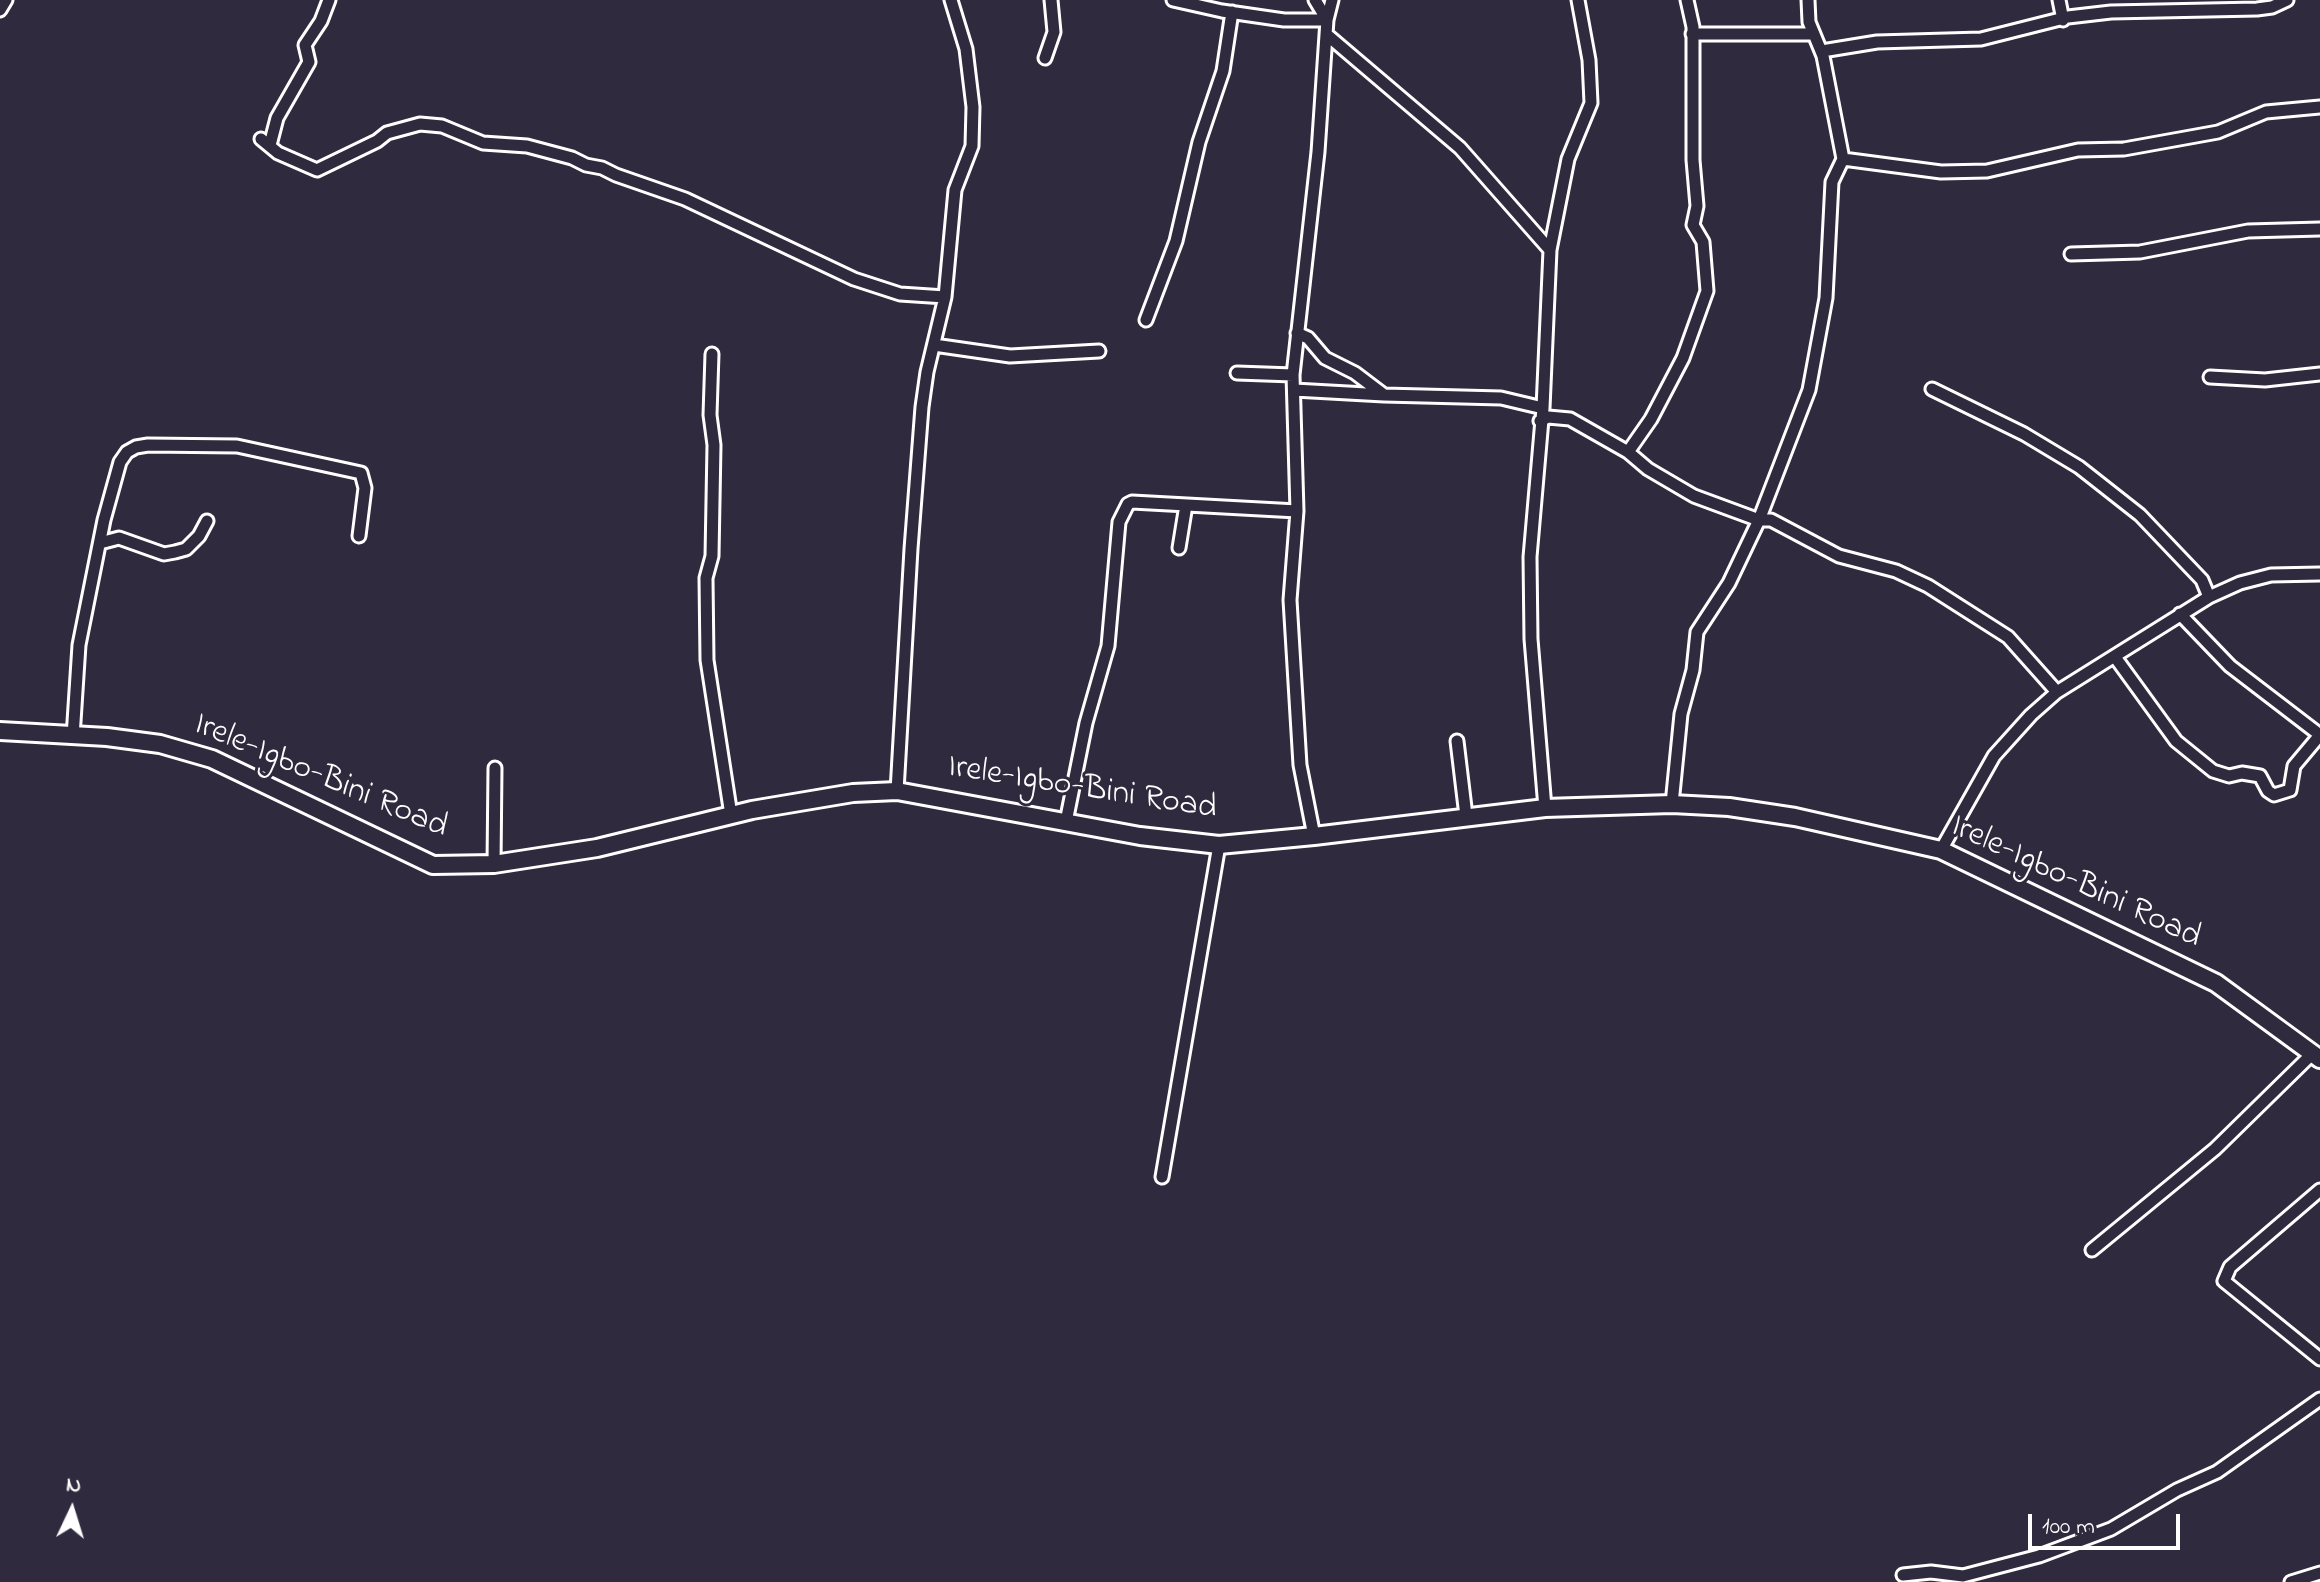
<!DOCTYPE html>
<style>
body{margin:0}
#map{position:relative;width:2320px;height:1582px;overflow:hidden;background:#2f2a3d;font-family:"Indie Flower",sans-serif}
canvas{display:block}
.north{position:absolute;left:32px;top:1470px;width:80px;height:80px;-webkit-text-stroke:6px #2f2a3d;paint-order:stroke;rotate:4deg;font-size:22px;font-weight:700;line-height:32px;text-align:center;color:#fff}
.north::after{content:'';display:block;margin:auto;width:28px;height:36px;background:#fff;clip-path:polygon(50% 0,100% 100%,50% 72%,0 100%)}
.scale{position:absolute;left:2028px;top:1514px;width:152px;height:36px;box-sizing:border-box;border:4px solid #fff;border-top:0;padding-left:10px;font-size:24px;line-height:28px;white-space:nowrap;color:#fff;-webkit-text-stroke:6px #2f2a3d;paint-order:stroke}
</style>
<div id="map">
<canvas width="2320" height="1582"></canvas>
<div class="north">N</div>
<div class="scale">100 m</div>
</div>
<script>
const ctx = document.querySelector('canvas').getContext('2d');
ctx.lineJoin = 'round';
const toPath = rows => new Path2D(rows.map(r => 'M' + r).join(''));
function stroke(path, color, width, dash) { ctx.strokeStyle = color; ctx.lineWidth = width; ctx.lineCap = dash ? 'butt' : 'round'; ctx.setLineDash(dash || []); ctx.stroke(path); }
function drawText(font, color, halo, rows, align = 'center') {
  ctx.font = font + ' "Indie Flower",sans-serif'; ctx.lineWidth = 6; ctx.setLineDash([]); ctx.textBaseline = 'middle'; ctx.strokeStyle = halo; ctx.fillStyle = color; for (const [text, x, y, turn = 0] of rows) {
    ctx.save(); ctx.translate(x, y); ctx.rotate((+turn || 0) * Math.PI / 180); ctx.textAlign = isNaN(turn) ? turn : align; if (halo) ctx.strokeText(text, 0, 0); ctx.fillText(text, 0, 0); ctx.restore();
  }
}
const street = toPath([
 [1173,0,1222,11,1284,20,1327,20],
 [1315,0,1327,20],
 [1808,0,1809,22,1823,56,1843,159],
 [2059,0,2063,20],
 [0,10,6,0],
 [1326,34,1460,148,1550,250],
 [1692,34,1814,34],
 [1822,51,1877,42,1981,39,2068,17,2111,12,2257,9,2272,7,2287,0],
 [1045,58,1054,32,1051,0],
 [261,139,278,153,317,170,377,141,387,133,420,124,442,126,483,143,527,146,572,158,586,165,602,168,616,175,685,199,854,279,900,294,945,297],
 [270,145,277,118,309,62,305,45,321,21,329,0],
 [2071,254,2140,252,2248,231,2320,229],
 [1146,320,1176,241,1199,142,1223,71,1232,12],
 [1297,333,1308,338,1325,358,1355,373,1384,395,1501,398,1543,408],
 [934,345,1010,356,1099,351],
 [712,354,710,415,714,445,712,556,706,578,707,660,731,815],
 [1237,373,1293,375],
 [2210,377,2265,380,2320,374],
 [1932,389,2024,434,2079,467,2140,515,2202,580,2209,597],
 [1294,390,1384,395],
 [1540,421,1548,417,1570,419,1628,452,1648,469,1694,496,1759,520,1771,520,1839,556,1896,571,1928,586,2008,637,2057,692],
 [1628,452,1651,419,1683,358,1707,291,1703,242,1693,225,1697,206,1693,160,1693,27,1687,0],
 [100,543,119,538,164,554,175,552,186,549,199,536,207,521],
 [1179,548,1186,505],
 [2115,657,2176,741,2213,771,2229,776,2242,773,2260,776,2268,791,2274,795,2290,790,2294,766,2320,735,2230,666,2180,614],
 [73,737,79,645,104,520,120,462,127,452,136,447,148,445,237,446,361,473,365,488,359,536],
 [1457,741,1466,816],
 [897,791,911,549,922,407,927,372,945,297,955,190,972,146,973,107,966,49,951,0],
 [1672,804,1681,714,1693,670,1697,632,1729,583,1759,520,1809,390,1826,298,1832,182,1843,159,1941,172,1987,171,2078,150,2124,149,2218,132,2266,112,2320,107],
 [1545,808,1531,639,1530,557,1543,408,1550,250,1568,159,1591,103,1589,60,1578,0],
 [1066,822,1086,723,1108,646,1119,522,1128,504,1132,502,1297,511],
 [1314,836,1300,765,1290,600,1297,511,1293,375,1318,152,1327,20,1332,0],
 [1941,850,1994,756,2031,715,2057,692,2209,597,2240,583,2271,575,2320,574],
 [494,864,495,768],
 [1162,1177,1219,845],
 [2320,1190,2230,1267,2224,1281,2320,1359],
 [2092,1250,2215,1149,2313,1053],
 [1903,1575,1931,1572,1963,1576,2039,1556,2111,1529,2177,1490,2217,1472,2320,1399],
 [2291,1582,2320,1573]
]);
const secondary = toPath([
 [0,731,107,737,160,744,212,759,433,865,494,864,597,848,752,810,853,793,897,791,1140,836,1219,845,1314,836,1545,808,1672,804,1729,807,1795,817,1941,850,2216,983,2320,1059]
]);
const streetNames = [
 ["Irele-Igbo-Bini Road",320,778,23],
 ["Irele-Igbo-Bini Road",1082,790,9],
 ["Irele-Igbo-Bini Road",2075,884,25]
];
stroke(street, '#fff', 17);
stroke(secondary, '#fff', 22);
stroke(street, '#2f2a3d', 11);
stroke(secondary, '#2f2a3d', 16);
drawText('34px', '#fff', '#2f2a3d', streetNames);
</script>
